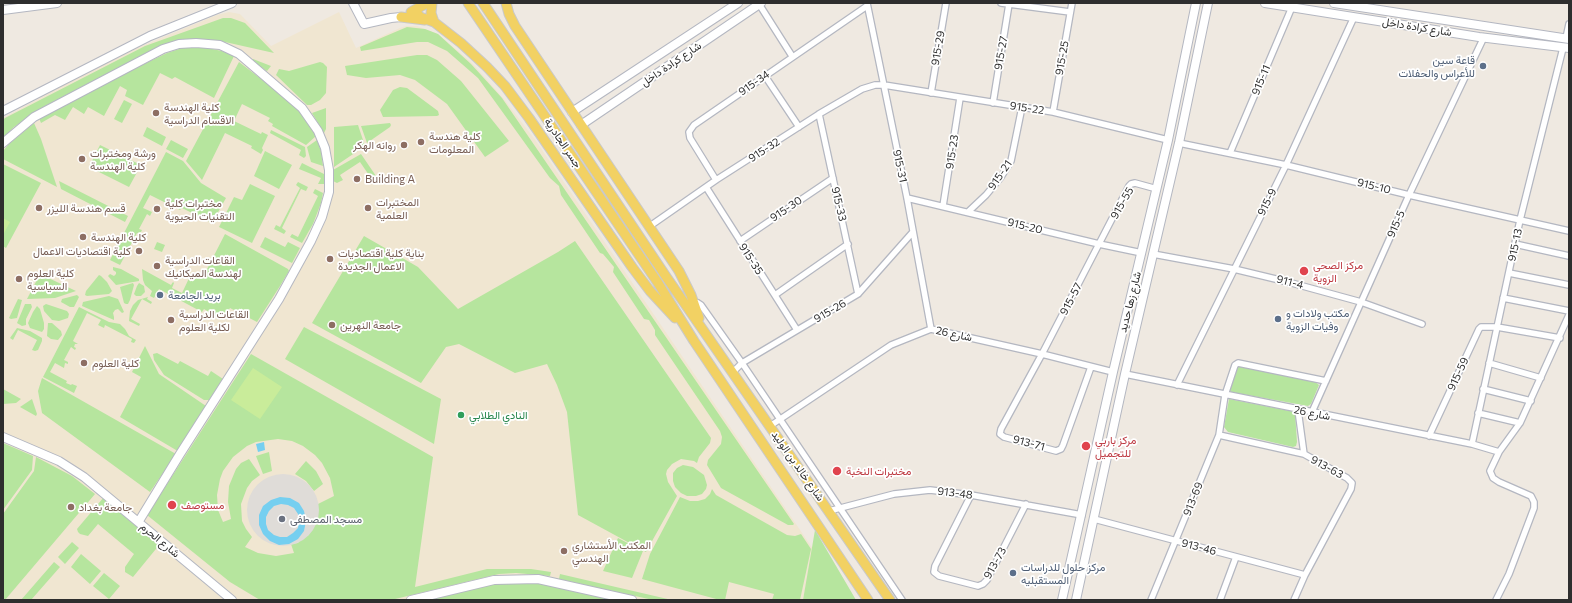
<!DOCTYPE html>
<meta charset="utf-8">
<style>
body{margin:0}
#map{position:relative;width:1572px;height:603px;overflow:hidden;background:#efe9e1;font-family:Commissioner,sans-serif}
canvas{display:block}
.frame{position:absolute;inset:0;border:4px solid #2e2e2e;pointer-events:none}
</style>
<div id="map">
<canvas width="1572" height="603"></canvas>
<div class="frame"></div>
</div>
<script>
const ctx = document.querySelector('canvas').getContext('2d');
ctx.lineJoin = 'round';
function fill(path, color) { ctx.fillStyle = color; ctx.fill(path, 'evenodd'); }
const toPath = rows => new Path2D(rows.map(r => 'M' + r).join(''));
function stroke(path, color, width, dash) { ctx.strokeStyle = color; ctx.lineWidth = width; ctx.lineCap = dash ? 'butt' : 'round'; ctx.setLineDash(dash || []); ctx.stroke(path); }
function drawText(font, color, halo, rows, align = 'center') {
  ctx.font = font + ' Commissioner,Vazirmatn,sans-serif'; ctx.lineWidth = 3.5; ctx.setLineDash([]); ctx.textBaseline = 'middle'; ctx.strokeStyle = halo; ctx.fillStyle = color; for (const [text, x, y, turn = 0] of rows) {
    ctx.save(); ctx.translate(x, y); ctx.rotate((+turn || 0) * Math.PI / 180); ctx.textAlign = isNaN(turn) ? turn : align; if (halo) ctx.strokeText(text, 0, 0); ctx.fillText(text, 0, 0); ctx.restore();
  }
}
const education = toPath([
 [229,12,240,14,271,46,339,12,356,48,400,28,406,26,417,26,438,34,472,63,503,98,536,141,813,549,803,600,3,600,3,118,77,78,137,48,217,15]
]);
const green = toPath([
 [223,18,231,18,245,23,274,53,225,42,200,39,186,39,162,45,47,105,14,127,3,138,3,120,5,118,145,46],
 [407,27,425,29,438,34,471,64,502,98,794,524,793,525,788,525,721,488,707,465,708,460,721,444,722,437,720,431,655,335,655,330,649,320,644,319,613,272,614,267,603,254,600,253,561,195,559,186,550,178,478,78,447,51,428,42,417,42,361,51,360,47],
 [182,48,207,48,222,51,234,56,214,98,175,77,172,79,160,73,143,105,125,96,127,90,120,86,104,116,88,107,84,114,73,107,65,120,55,115,41,123,39,118,115,78,167,53],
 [417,55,427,55,437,60,461,81,509,141,485,157,447,104,415,80,400,75,366,78,347,75,345,66],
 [253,59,271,66,267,71,252,61],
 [239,62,291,102,308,121,316,136,306,145,272,126,273,124,268,121,270,118,242,104,234,121,261,134,262,132,268,135,262,148,263,150,261,154,251,148,252,146,225,133,202,180,186,161],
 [320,62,323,63,327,67,326,93,320,100,311,105,307,105,276,75,279,69,289,71],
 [400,87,407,88,438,111,439,115,437,116,383,117,380,110,393,90],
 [124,100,132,104,122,123,114,119],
 [326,108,326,129,324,133,312,113],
 [34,123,41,139,57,187,3,159,3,151,9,144],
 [390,123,391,125,390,127,367,143,361,126],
 [358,125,365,146,334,167,334,127],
 [147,127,166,137,162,146,143,136],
 [271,130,305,147,306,156,304,158,299,155,301,150,270,133],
 [171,140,188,149,183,158,166,149],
 [317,140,321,151,323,166,311,162,307,147],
 [100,145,141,165,129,187,89,167],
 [265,151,292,165,279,189,254,176],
 [166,152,183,161,201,183,226,198,212,223,182,208,180,210,150,195,143,208,152,212,150,216,147,214,139,229,142,230,140,234,137,233,120,265,110,260],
 [361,154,376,176,371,178,360,162,340,175,343,180,337,183,333,181,333,170],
 [302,163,324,174,324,184,318,184,321,178,299,169],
 [3,164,41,183,6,248,3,246],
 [59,181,128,216,125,222,61,189],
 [298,182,308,187,306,191,301,189,282,228,286,231,284,234,274,229,276,225,280,227,300,188,296,185],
 [250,184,275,196,252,243,219,227,234,197,242,200],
 [315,189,323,193,321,203,313,224,302,243,290,237,292,234,298,237,318,196,313,193],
 [225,234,288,269,289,271,280,286,257,322,230,308,222,320,204,309,202,312,159,289,154,298,150,296,152,291,145,285,143,280,142,269,171,285,173,282,174,283,172,288,182,293,192,272,203,277],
 [364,236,418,267,458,309,558,252,575,241,711,438,710,443,699,457,697,463,694,461,681,459,672,464,667,470,666,474,668,482,677,496,646,552,578,515,567,412,557,385,547,364,515,373,459,344,446,347,421,383,312,323],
 [265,237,285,247,288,242,300,248,292,263,260,247],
 [157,242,165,245,162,252,154,249],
 [113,267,121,269,139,279,139,281,116,285,108,276,110,274,114,276,116,274,116,272,113,270],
 [40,274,76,291,55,298,27,299],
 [99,275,101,276,107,282,112,291,109,294,87,296,85,295,86,291],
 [133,283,134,285,130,300,128,304,126,304,124,303,120,287],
 [139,283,144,286,145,292,141,296,136,296,134,294,137,286],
 [77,295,79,297,74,307,70,307,61,302,62,299],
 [109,296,118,299,124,312,122,313,118,309,115,310,113,313,114,317,114,320,82,306,83,302],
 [148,297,147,299,152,302,151,304,142,299,131,319,140,324,139,326,129,321,130,311,133,305,138,300],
 [18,299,22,300,17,318,11,319,9,318],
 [25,304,31,304,32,307,26,319,26,325,22,326,17,323],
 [46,304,67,311,69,314,68,318,59,321,52,320,44,311,43,306],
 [37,306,40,309,44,323,44,329,42,332,30,328,28,323,33,312],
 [79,307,109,322,120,324,125,329,129,336,136,340,134,343,131,342,132,339,105,325,104,328,98,325,101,320,87,313,73,341,78,344,75,344,74,347,76,348,75,350,71,347,64,360,68,362,68,364,65,363,64,368,55,363,50,372,67,381,66,383,71,385,72,384,77,386,74,393,43,377],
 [48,323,52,323,61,331,62,335,58,340,51,339,47,336],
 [304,327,441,399,434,444,285,359],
 [17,328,30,331,42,338,42,341,38,350,35,351,32,350,37,340,18,330,13,340,10,338],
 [145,346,159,374,206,406,178,450,176,450,120,417,141,377,132,372],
 [157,353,178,364,180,361,208,376,211,371,223,379,209,400,204,400,164,375,154,360,153,354],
 [251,354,433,457,415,587,487,569,531,569,551,572,550,576,516,573,499,574,391,600,260,600,230,582,147,515],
 [278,439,292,441,303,446,315,455,322,463,330,478,334,496,318,504,318,515,298,543,291,544,294,553,276,556,258,553,245,547,252,537,246,529,242,521,241,504,247,488,252,481,260,475,249,459,241,463,236,469,229,486,228,502,231,519,223,522,218,510,217,495,220,479,223,471,233,457,247,446,256,442],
 [1240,366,1314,381,1319,385,1311,404,1308,406,1231,392,1229,391,1236,367],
 [42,378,176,454,150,492,42,413,38,391],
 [3,389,21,399,16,403,3,404],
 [32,399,37,414,36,416,20,407],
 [1229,399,1295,412,1297,442,1296,446,1293,447,1228,432,1224,427],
 [3,443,33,456,32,470,3,510],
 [269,452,272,471,263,474,256,456],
 [36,457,72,476,95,494,5,600,3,600,3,514,34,471],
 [306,461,316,471,323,484,314,491,306,481,295,474],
 [683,465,693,467,704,475,707,485,706,489,702,494,696,496,687,496,681,493,675,487,673,481,673,473,677,468],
 [712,489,716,495,787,535,795,536,801,534,811,549,800,600,772,600,774,594,729,582,725,600,720,600,642,579,650,554,680,497,690,501,698,501,705,499,710,494],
 [104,497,160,544,133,577,125,572,125,567,134,554,98,524,88,536,80,534,78,532,77,529],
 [815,530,856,600,803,600],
 [618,538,643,551,632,578,603,571],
 [72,542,79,548,65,564,58,557],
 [81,554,101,571,90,584,71,567],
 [54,562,60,567,31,600,21,600],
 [104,573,120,586,109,599,93,586],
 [560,574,590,581,672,600,653,600,559,579],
 [537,582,613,600,428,600,494,583]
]);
const pitch = toPath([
 [3,218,10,222,3,235],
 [253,368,282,387,260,419,231,400]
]);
const plaza = toPath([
 '247 510a36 36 0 1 1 72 0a36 36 0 1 1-72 0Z'
]);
const water = toPath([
 [264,442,265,450,258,452,256,444],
 [280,497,290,498,299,503,304,511,306,521,304,531,298,539,289,544,279,545,270,541,263,534,259,525,259,515,263,506,271,500],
 [281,504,288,505,294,508,298,514,299,521,298,528,293,533,287,537,280,537,274,535,268,530,266,524,266,517,269,511,274,506]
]);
const street = toPath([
 [867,3,907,198,931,329],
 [1001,3,1070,12],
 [759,4,792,56],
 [1566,38,1569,24],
 [765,76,799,127],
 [931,93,946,3],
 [993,103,1009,4],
 [1053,112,1072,3],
 [819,114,858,294],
 [1179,143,1286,165,1409,195,1569,231],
 [1230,153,1292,7],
 [716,180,690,138,689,132,694,125,867,6],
 [706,187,797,330],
 [907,198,1099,244,1142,253],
 [943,206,960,98],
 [968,212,986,195,1001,177,1011,161,1022,107],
 [650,226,716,180,819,114,862,89,875,85,884,85,1053,112,1168,140],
 [740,241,833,178],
 [1515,244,1569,256],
 [1153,254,1234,269,1288,282,1361,302,1422,324],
 [1509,273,1569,285],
 [775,295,848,244],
 [1503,298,1569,311],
 [694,302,698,303,701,305,742,363,902,600],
 [1489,363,1541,378],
 [1091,367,1063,445,1061,449,1056,451,1004,437,1000,434,1001,429,1042,354,1129,186,1131,184,1135,183,1157,189],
 [733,372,742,363,858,294,912,233],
 [1125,374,1472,444,1499,452],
 [1177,385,1286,165,1354,17],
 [1483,389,1531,401],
 [1298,410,1304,454],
 [1312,412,1409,195,1484,37],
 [1478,413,1520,423],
 [770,426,891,345,931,329,1042,354,1113,372],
 [1219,435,1304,454,1347,478,1352,483,1351,489,1305,575,1294,600],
 [1429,436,1479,329,1481,327,1497,327,1560,338],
 [1472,444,1520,220,1563,48],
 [971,495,935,566,934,572,939,576,978,586,983,584,987,580,1026,504],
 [829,511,894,494,930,490,971,495,1082,515],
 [1094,519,1305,575],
 [1151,600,1219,435,1225,395,1235,365,1238,363,1326,381],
 [1220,600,1236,557],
 [1496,600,1509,574,1534,508,1534,502,1531,496,1499,482,1493,478,1490,471,1499,452,1520,423,1569,315]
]);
const secondary = toPath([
 [353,3,364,24,391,18,401,17],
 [1265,3,1479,37,1569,48],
 [1334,3,1569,39],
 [3,10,57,3],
 [3,111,150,36,232,3],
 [572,112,738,3],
 [581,125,761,3],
 [3,143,34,117,163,49,179,44,196,43,220,45,239,54,302,108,318,131,325,148,329,170,329,192,322,217,311,241,279,299,180,454,139,521],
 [3,437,59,461,84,477,232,600],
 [411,600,494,580,538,579,632,600],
 [1062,600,1113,372,1168,140,1196,3],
 [1076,600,1125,374,1179,143,1208,3]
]);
const primary = toPath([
 [432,3,431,13,434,22],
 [468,3,658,283,694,341,868,600],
 [483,3,667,278,890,600],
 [506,3,509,14,515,26,679,271,691,295,699,318],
 [415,10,420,17,434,22,461,43,487,67,505,86,529,118,632,267,650,291,675,318],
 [411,12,427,3],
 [401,17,425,20]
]);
const markers = [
 [1483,66,4,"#5c6f8a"],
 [156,113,4,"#8d6e63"],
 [421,142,4,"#8d6e63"],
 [404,145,4,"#8d6e63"],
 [82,159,4,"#8d6e63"],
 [357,179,4,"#8d6e63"],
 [39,208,4,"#8d6e63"],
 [368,208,4,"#8d6e63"],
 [157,209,4,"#8d6e63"],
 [83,237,4,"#8d6e63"],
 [139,251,4,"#8d6e63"],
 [330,259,4,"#8d6e63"],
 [157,266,4,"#8d6e63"],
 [1304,271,5,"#e0444e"],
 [19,279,4,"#8d6e63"],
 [160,295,4,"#5c6f8a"],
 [1278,319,4,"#5c6f8a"],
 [171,320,4,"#8d6e63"],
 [332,325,4,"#8d6e63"],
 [84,363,4,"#8d6e63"],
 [461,415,4,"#2e9e5b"],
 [1086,446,5,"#e0444e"],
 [837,471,5,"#e0444e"],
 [172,505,5,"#e0444e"],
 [71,507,4,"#8d6e63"],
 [282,519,4,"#6b7280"],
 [564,551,4,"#8d6e63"],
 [1013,573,4,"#5c6f8a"]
];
const streetNames = [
 ["شارع كرادة داخل",1417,27,9],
 ["915-29",938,48,-80],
 ["915-27",1001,53,-80],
 ["915-25",1062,58,-80],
 ["شارع كرادة داخل",671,64,-34],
 ["915-11",1261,80,-67],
 ["915-34",754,83,-35],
 ["915-22",1027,108,9],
 ["جسر الجادرية",563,143,56],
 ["915-32",764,150,-33],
 ["915-23",952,152,-81],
 ["915-31",900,166,78],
 ["915-21",1000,175,-55],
 ["915-10",1374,186,14],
 ["915-9",1267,202,-63],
 ["915-55",1122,203,-60],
 ["915-33",839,204,77],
 ["915-30",786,209,-34],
 ["915-5",1396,224,-66],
 ["915-20",1025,226,14],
 ["915-13",1515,245,-78],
 ["915-35",751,259,57],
 ["911-4",1290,282,15],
 ["915-57",1071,299,-62],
 ["شارع زها حديد",1130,302,-76],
 ["915-26",830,311,-30],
 ["شارع 26",954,334,12],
 ["915-59",1458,374,-65],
 ["شارع 26",1312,413,11],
 ["913-71",1029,443,15],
 ["شارع خالد بن الوليد",798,466,55],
 ["913-63",1327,467,29],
 ["913-48",955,493,7],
 ["913-69",1193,499,-68],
 ["شارع الحرم",160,540,40],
 ["913-46",1199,547,15],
 ["913-73",995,563,-61]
];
const serviceNames = [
 ["قاعة سين",1475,60,"right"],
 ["للأعراس والحفلات",1475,73,"right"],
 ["بريد الجامعة",168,295],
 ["مكتب ولادات و",1286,313],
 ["وفيات الزوية",1286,326],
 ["مركز حلول للدراسات",1021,567],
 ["المستقبليه",1021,580]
];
const educationNames = [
 ["كلية الهندسة",164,107],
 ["الاقسام الدراسية",164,120],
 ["كلية هندسة",429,136],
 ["المعلومات",429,149],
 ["روانه الهكر",396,145,"right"],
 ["ورشة ومختبرات",90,153],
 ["كلية الهندسة",90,166],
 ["Building A",365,179],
 ["المختبرات",376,202],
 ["العلمية",376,215],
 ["مختبرات كلية",165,203],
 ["التقنيات الحيوية",165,216],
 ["قسم هندسة الليزر",47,208],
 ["كلية الهندسة",91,237],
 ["كلية اقتصاديات الاعمال",131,251,"right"],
 ["بناية كلية اقتصاديات",338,253],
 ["الاعمال الجديدة",338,266],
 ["القاعات الدراسية",165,260],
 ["لهندسة الميكانيك",165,273],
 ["كلية العلوم",27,273],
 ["السياسية",27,286],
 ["القاعات الدراسية",179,314],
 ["لكلية العلوم",179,327],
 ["جامعة النهرين",340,325],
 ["كلية العلوم",92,363],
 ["جامعة بغداد",79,507],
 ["المكتب الأستشاري",572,545],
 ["الهندسي",572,558]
];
const healthNames = [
 ["مركز الصحي",1313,265],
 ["الزوية",1313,278],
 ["مركز باربي",1095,440],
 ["للتجميل",1095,453],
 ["مختبرات النخبة",846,471],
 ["مستوصف",181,505]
];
const leisureNames = [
 ["النادي الطلابي",469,415]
];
const worshipNames = [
 ["مسجد المصطفى",290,519]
];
fill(education, '#f0e6d1');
fill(green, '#b6e59e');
fill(pitch, '#c9ec9a');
fill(plaza, '#dfdcd8');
fill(water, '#75cff0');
stroke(street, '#b4b7c1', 8);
stroke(secondary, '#b4b7c1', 10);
stroke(primary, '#c9c9c9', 11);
stroke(street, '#fff', 5.5);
stroke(secondary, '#fff', 8);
stroke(primary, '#f2d163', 9);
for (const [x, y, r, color] of markers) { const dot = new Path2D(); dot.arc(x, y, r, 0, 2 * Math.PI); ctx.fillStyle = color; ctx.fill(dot); stroke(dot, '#fff', 1.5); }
drawText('11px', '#2e2e2e', '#fff', streetNames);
drawText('11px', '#4e5e75', '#fff', serviceNames, 'left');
drawText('11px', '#785e54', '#fff', educationNames, 'left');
drawText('11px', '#be3a42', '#fff', healthNames, 'left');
drawText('11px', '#27864d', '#fff', leisureNames, 'left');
drawText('11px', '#5b616d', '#fff', worshipNames, 'left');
</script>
